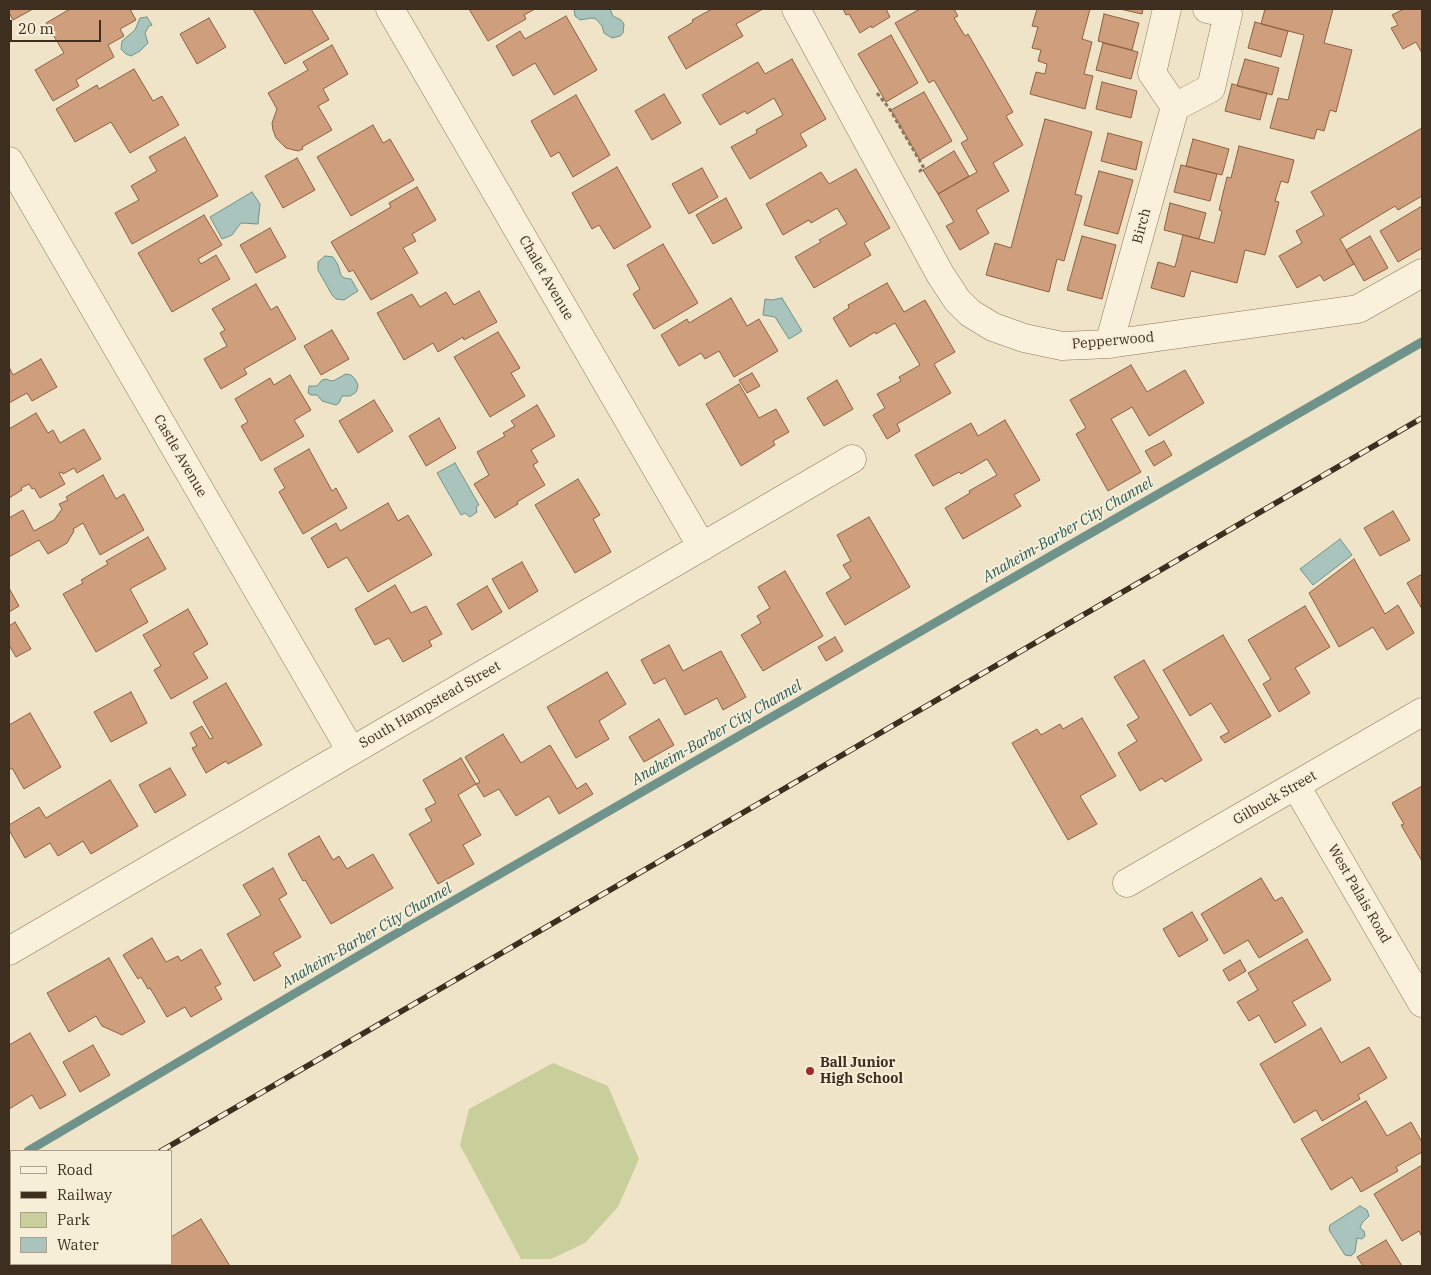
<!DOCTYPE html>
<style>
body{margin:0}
#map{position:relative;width:1431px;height:1275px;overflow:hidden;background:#f0e4c8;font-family:"IBM Plex Serif",serif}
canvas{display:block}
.frame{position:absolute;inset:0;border:10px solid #3d2e20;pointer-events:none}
.legend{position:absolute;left:10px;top:1150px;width:162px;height:115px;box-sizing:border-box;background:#f7eed8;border:1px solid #ada18e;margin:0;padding:6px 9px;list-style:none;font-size:15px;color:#3d2e20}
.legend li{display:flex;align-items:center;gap:10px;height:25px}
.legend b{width:25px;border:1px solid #ada18e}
.scale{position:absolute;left:10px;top:20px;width:91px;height:22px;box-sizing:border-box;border:2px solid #3d2e20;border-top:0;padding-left:6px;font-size:15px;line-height:18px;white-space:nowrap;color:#3d2e20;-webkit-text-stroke:4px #f7eed8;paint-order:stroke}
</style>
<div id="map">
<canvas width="1431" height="1275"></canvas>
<div class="frame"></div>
<ul class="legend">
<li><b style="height:6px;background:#faf1dc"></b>Road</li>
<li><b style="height:6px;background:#3d2e20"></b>Railway</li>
<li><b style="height:14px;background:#c9cf9b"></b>Park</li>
<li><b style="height:14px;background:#a9c4bc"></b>Water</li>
</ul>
<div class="scale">20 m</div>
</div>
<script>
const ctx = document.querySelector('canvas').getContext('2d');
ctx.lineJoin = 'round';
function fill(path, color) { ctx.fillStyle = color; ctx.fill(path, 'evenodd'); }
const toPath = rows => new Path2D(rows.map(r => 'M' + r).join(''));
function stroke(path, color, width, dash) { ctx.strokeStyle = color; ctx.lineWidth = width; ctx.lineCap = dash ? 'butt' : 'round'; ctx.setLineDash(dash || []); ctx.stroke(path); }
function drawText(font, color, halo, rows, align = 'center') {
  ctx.font = font + ' "IBM Plex Serif",serif'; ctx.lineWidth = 4; ctx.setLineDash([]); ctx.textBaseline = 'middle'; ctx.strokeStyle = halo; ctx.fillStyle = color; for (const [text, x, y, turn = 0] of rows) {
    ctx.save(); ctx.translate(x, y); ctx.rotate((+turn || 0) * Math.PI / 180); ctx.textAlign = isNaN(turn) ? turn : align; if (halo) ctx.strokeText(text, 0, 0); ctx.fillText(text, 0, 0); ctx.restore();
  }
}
const green = toPath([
 [553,1063,608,1086,639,1159,618,1207,585,1243,551,1259,521,1259,460,1145,469,1109]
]);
const water = toPath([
 [574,9,610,9,613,16,621,20,624,24,623,33,620,36,612,38,604,33,602,26,596,19,592,18,580,20,575,16,574,9],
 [147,17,152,25,149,26,145,33,148,43,140,51,131,56,126,54,121,49,122,41,135,30,140,18,147,17],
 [252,192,260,204,258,224,241,223,232,235,222,239,210,217,252,192],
 [325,256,333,257,338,265,341,275,344,278,351,279,358,291,344,300,336,299,332,295,318,270,318,262,325,256],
 [782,298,802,331,789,339,775,317,763,315,765,299,772,300,782,298],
 [346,374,351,375,355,379,358,385,357,390,355,393,350,396,342,396,339,403,336,405,322,401,317,395,311,395,308,393,309,386,317,386,322,380,326,379,331,381,335,380,346,374],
 [455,463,479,505,476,507,477,512,470,517,465,513,461,515,437,473,455,463],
 [1340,539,1352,555,1313,585,1300,569,1340,539],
 [1360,1206,1367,1210,1369,1216,1362,1223,1360,1228,1364,1231,1365,1236,1362,1239,1357,1238,1355,1252,1351,1256,1345,1255,1329,1230,1330,1225,1360,1206]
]);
const stream = toPath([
 [28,1151,387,939,1422,342],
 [9,1163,11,1161]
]);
const building = toPath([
 [9,9,33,9,13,20,9,13,9,9],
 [70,9,130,9,136,20,120,29,124,36,108,45,114,57,76,80,79,86,53,101,35,70,64,53,46,23,70,9],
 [253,9,311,9,329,39,285,64,253,9],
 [469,9,535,9,524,15,526,19,488,41,469,9],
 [712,9,763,9,736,24,743,36,686,69,668,37,693,22,692,20,712,9],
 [843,9,886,9,890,17,872,28,871,26,860,33,849,14,846,15,843,9],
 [920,9,954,9,958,16,954,18,965,36,968,34,1013,112,1006,116,1023,145,993,163,1009,191,976,210,989,233,960,250,946,226,954,222,938,194,977,172,961,143,968,139,934,80,929,83,895,23,920,9],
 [1037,9,1090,9,1082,39,1092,42,1084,74,1093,76,1085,109,1030,94,1036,72,1045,74,1047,64,1038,61,1041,50,1032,48,1038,27,1032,26,1037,9],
 [1120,9,1143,9,1142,14,1120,9],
 [1265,9,1333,9,1324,43,1352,50,1336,112,1330,110,1324,131,1317,129,1314,139,1270,128,1278,98,1288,100,1304,35,1261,24,1265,9],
 [1404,9,1422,9,1422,53,1416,42,1403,49,1391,28,1398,25,1392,15,1404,9],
 [1104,14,1139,23,1132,50,1098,41,1104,14],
 [566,16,597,70,554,95,535,63,513,76,496,46,520,31,525,39,566,16],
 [209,18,226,47,197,64,180,34,209,18],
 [1255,22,1288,31,1281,57,1248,48,1255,22],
 [891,35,918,83,886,102,858,54,891,35],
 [1103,43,1138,52,1131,79,1096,70,1103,43],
 [332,45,348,74,323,89,329,100,318,106,332,130,302,147,303,149,298,151,286,148,276,138,273,130,272,123,277,109,268,93,308,70,303,62,332,45],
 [792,59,826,119,800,134,807,146,750,179,731,147,757,133,756,130,783,115,774,98,747,114,745,111,720,125,702,95,758,62,765,74,792,59],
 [1245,59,1279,68,1272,95,1237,86,1245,59],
 [134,69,153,101,162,96,179,125,130,153,111,122,75,142,56,109,97,85,99,89,134,69],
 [1102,82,1137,91,1131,118,1096,109,1102,82],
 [1232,84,1267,93,1260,120,1225,111,1232,84],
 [924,92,952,141,920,160,891,110,924,92],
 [664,94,681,123,652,140,635,111,664,94],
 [576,95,610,155,573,177,559,152,551,157,531,121,576,95],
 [1045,119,1092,132,1075,194,1082,196,1064,261,1057,259,1049,292,986,275,995,243,1011,248,1045,119],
 [373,125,383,143,390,139,414,180,351,216,317,157,373,125],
 [1422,128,1422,196,1398,210,1395,206,1340,239,1354,264,1324,281,1320,275,1297,288,1279,256,1302,243,1296,231,1324,215,1311,192,1422,128],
 [1108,133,1142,142,1136,170,1101,161,1108,133],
 [185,137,218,196,132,244,115,213,139,200,131,186,157,171,149,157,185,137],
 [1193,139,1229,149,1222,175,1186,166,1193,139],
 [1239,146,1294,160,1288,183,1281,181,1275,201,1279,202,1265,255,1245,250,1237,283,1191,271,1184,297,1151,288,1158,262,1175,267,1183,235,1214,243,1222,211,1219,210,1227,177,1231,178,1239,146],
 [954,151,969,176,938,194,923,170,954,151],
 [297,158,315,190,283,208,265,176,297,158],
 [1181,165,1217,174,1210,201,1174,192,1181,165],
 [617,167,651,227,614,249,599,225,592,229,572,193,617,167],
 [702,168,718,197,689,214,672,184,702,168],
 [856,169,890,228,864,243,871,255,814,288,795,257,821,242,819,240,847,224,837,208,811,223,809,220,783,235,766,204,821,172,829,184,856,169],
 [1099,171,1133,180,1118,234,1084,225,1099,171],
 [417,187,436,220,412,234,416,241,403,248,418,273,371,300,353,270,349,272,331,242,391,207,389,203,417,187],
 [726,198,742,228,713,244,696,215,726,198],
 [1170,203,1206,213,1199,239,1164,230,1170,203],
 [1422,206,1422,248,1398,262,1380,231,1422,206],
 [204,215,222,245,198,259,201,264,216,255,230,279,172,312,138,253,204,215],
 [270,228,286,257,256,273,240,245,270,228],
 [1082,236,1116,245,1102,299,1067,290,1082,236],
 [1370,236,1388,268,1364,281,1346,250,1370,236],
 [663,244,698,303,654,329,633,294,640,289,627,265,663,244],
 [887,283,904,312,925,300,955,352,934,364,951,393,897,424,900,431,887,439,873,415,885,408,877,394,901,381,899,377,920,365,895,323,876,334,875,332,850,347,833,318,849,308,848,305,887,283],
 [256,284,271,310,277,306,296,339,244,369,247,374,221,389,204,359,227,346,220,333,225,330,212,309,256,284],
 [479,291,497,322,464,340,463,337,438,352,433,343,404,360,377,313,412,294,420,307,446,292,454,305,479,291],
 [731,298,747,326,759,319,778,351,734,377,719,351,705,359,701,353,679,366,661,335,687,319,689,323,731,298],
 [332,330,349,359,321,375,304,346,332,330],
 [498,332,520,368,511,373,525,396,490,417,454,357,498,332],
 [41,359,57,387,32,401,27,393,9,403,9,367,13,375,41,359],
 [1131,365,1147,392,1185,370,1204,403,1149,436,1132,407,1111,419,1141,472,1108,491,1076,434,1086,428,1070,400,1131,365],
 [752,373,760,386,747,393,739,380,752,373],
 [290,375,311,410,294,420,304,436,261,461,241,426,248,422,235,399,270,378,274,385,290,375],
 [837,380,853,409,824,426,807,398,837,380],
 [739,384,759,418,776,409,789,432,773,441,775,445,741,466,706,404,739,384],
 [374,400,393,431,358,453,339,421,374,400],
 [537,405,555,436,531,450,538,462,533,465,545,485,517,502,518,504,495,518,474,484,489,475,477,452,505,436,503,433,515,426,511,421,537,405],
 [36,413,48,433,53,430,60,443,84,429,101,459,77,473,74,468,63,474,62,472,59,473,65,484,40,498,34,488,32,489,29,484,21,488,22,490,9,498,9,429,36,413],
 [439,418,456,448,426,466,409,436,439,418],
 [1005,420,1040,480,1014,495,1021,506,963,539,945,508,970,493,969,491,997,475,987,459,961,474,959,472,933,486,915,455,971,423,978,436,1005,420],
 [1164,441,1172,455,1154,466,1145,451,1164,441],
 [309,449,332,491,336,488,347,508,303,534,279,492,285,488,274,469,309,449],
 [103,475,116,499,124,494,144,530,100,555,83,523,73,529,74,531,67,543,48,554,39,540,9,557,9,518,23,510,34,531,54,520,62,509,59,504,68,500,66,497,103,475],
 [578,479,600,515,593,519,611,552,575,573,535,505,578,479],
 [388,503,398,521,408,515,432,555,368,592,347,557,328,568,311,538,336,523,340,531,388,503],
 [1393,511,1410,540,1380,556,1364,528,1393,511],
 [869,517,910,587,845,625,826,593,851,578,843,565,851,561,837,535,869,517],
 [148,537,166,569,130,589,148,622,96,652,63,594,83,583,81,580,108,564,106,561,148,537],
 [1354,559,1385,614,1398,605,1414,633,1387,650,1373,627,1339,647,1309,593,1354,559],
 [522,562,538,591,509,609,492,579,522,562],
 [785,571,823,636,763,671,741,635,761,623,757,616,770,608,758,587,785,571],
 [1422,574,1422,609,1407,583,1422,574],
 [395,585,411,613,426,606,442,634,429,641,432,646,403,662,389,638,375,645,355,609,395,585],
 [487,586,502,612,472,630,457,604,487,586],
 [9,588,19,606,9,612,9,588],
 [1305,606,1330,647,1295,668,1310,693,1279,712,1263,684,1271,679,1248,640,1305,606],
 [188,609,208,644,193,653,208,678,171,699,154,670,161,666,143,635,188,609],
 [15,622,31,649,16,657,9,645,9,626,15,622],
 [1223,635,1271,716,1225,743,1220,737,1229,732,1211,703,1190,716,1163,670,1223,635],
 [835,637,843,651,826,661,818,647,835,637],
 [669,645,683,671,721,651,746,697,723,710,717,698,685,715,665,678,654,684,641,660,669,645],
 [1144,660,1202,760,1165,782,1162,778,1140,791,1118,753,1137,741,1127,725,1139,718,1114,677,1144,660],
 [607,672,626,704,599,721,609,739,576,758,547,707,607,672],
 [226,683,262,745,228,764,226,761,206,773,192,748,197,746,190,733,202,726,210,739,213,738,193,702,226,683],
 [131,692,147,723,111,742,94,712,131,692],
 [30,713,61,767,24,789,12,768,9,770,9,725,30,713],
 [1082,718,1116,776,1080,796,1097,824,1068,840,1012,743,1037,729,1041,735,1060,724,1063,729,1082,718],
 [659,719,674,745,644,762,629,737,659,719],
 [503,734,521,763,550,745,577,789,586,783,593,794,559,814,549,796,516,816,499,789,484,797,476,784,480,782,465,757,503,734],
 [461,758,476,784,458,795,481,835,463,845,474,864,438,884,409,834,432,821,425,809,436,803,423,780,461,758],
 [170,768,186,795,155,813,139,785,170,768],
 [110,780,138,826,91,854,83,841,58,856,50,843,25,858,9,830,9,825,39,807,46,818,110,780],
 [1422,786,1422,861,1401,825,1404,824,1392,803,1422,786],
 [319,836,333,860,339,856,347,869,373,854,393,888,331,924,305,880,303,881,288,854,319,836],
 [273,868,287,894,279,899,301,937,273,953,281,966,254,981,227,934,261,915,243,885,273,868],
 [1261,878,1275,901,1282,897,1303,932,1259,958,1248,940,1224,954,1201,914,1261,878],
 [1192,912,1208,940,1179,957,1163,929,1192,912],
 [152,938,166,962,178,956,181,961,201,949,221,984,215,987,222,999,191,1017,185,1007,167,1017,150,988,148,989,141,977,138,979,123,955,152,938],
 [1307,939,1331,980,1292,1002,1306,1025,1275,1043,1259,1015,1249,1021,1237,1002,1258,990,1248,973,1307,939],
 [109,958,145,1022,122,1035,102,1026,96,1016,69,1032,47,993,109,958],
 [1240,960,1246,971,1229,981,1223,970,1240,960],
 [1321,1028,1341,1063,1369,1047,1387,1078,1358,1095,1360,1099,1322,1121,1316,1110,1294,1123,1260,1064,1321,1028],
 [30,1033,66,1095,40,1109,32,1095,9,1109,9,1045,30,1033],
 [93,1045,110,1075,80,1092,63,1062,93,1045],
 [1366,1101,1387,1136,1411,1122,1422,1142,1422,1152,1396,1167,1398,1171,1361,1192,1352,1177,1331,1190,1301,1139,1366,1101],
 [1422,1165,1422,1237,1419,1231,1402,1241,1374,1194,1422,1165],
 [201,1219,230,1266,107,1266,111,1264,171,1264,171,1237,201,1219],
 [1386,1240,1402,1266,1363,1266,1357,1257,1386,1240]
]);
const path = toPath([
 [877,93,889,108,924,168,920,171,921,173]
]);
const minor = toPath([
 [390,9,702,547],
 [796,9,940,274,957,300,970,313,993,327,1024,338,1062,346,1109,344,1358,309,1422,273],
 [1167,9,1152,73,1175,107],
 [9,161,351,751],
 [1109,344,1175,107,1211,88,1228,14,1207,9],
 [1296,786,1422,1003],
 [1127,883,1422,712],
 [9,951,852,459]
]);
const rail = toPath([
 [161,1151,1422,418],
 [9,1240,11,1239]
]);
const markers = [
 [810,1071,5,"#9e2a2b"]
];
const streetNames = [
 ["Birch",1142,226,-75],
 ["Chalet Avenue",546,278,60],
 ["Pepperwood",1113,341,-5],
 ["Castle Avenue",180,456,60],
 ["South Hampstead Street",430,705,-30],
 ["Gilbuck Street",1275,798,-30],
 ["West Palais Road",1359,894,60]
];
const poiNames = [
 ["Ball Junior",820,1063],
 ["High School",820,1079]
];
const waterNames = [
 ["Anaheim-Barber City Channel",1068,530,-30],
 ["Anaheim-Barber City Channel",717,733,-30],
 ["Anaheim-Barber City Channel",367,936,-30]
];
fill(green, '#c9cf9b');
fill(water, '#a9c4bc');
stroke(water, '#6f938a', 1);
stroke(stream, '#6f938a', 9);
fill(building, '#cf9f7d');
stroke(building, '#8d5f41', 1);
stroke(minor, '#8d765c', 29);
stroke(path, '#8d765c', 3, [4, 2.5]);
stroke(minor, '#faf1dc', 28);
stroke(rail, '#3d2e20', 5.5);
stroke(rail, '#f7eed8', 4, [11]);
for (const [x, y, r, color] of markers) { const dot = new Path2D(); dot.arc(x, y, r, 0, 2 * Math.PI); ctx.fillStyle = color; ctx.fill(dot); stroke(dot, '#f7eed8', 2); }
drawText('14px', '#3d2e20', '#f7eed8', streetNames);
drawText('bold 14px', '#3d2e20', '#f7eed8', poiNames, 'left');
drawText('italic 15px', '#2f5d5a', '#f7eed8', waterNames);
</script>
